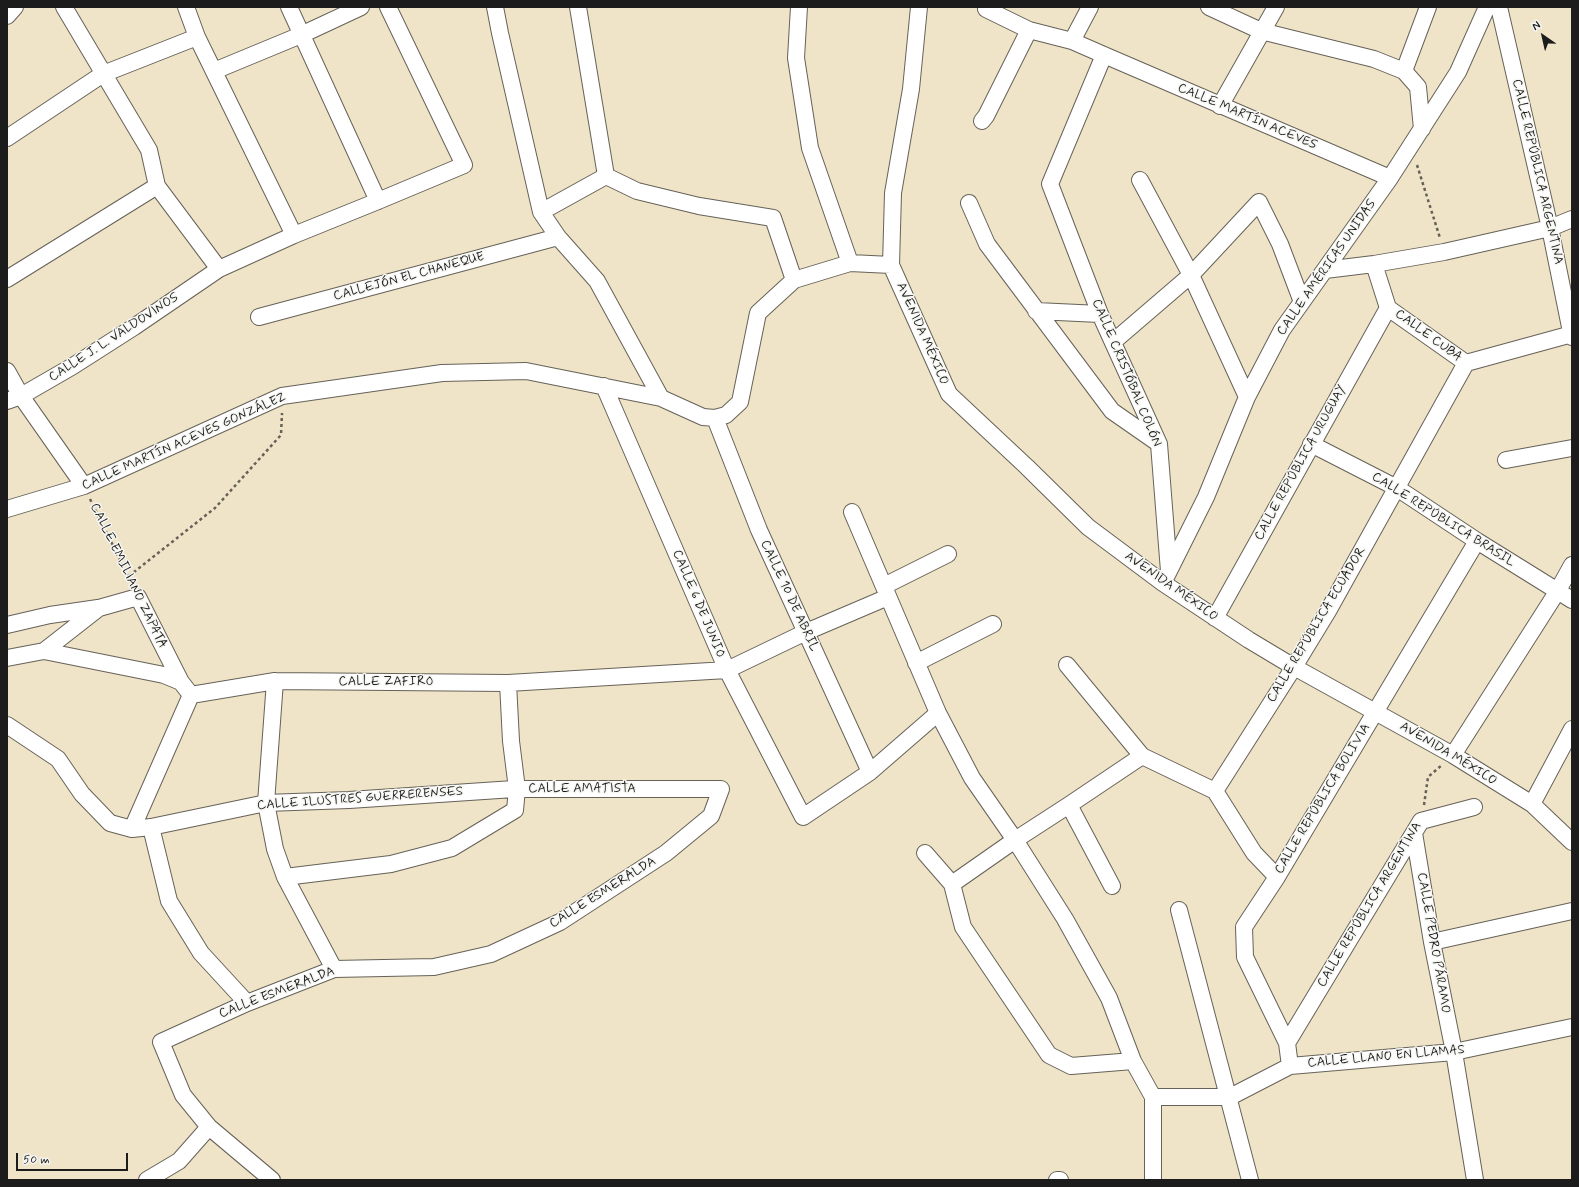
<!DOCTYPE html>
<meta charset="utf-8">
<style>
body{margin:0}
#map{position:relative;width:1579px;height:1187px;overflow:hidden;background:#efe3c8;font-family:Mynerve,sans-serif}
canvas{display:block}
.frame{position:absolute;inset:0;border:8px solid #1c1c1c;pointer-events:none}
.north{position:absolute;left:1523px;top:16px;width:40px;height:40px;-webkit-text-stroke:3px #f6f6f2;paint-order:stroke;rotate:326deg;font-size:11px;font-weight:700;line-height:16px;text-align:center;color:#1c1c1c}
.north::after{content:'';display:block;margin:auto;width:14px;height:18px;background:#1c1c1c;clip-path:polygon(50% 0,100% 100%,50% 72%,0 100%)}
.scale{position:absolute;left:16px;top:1153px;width:112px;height:18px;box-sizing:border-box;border:2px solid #1c1c1c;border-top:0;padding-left:5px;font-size:12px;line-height:14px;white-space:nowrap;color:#1c1c1c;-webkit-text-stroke:3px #f6f6f2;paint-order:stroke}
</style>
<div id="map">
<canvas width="1579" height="1187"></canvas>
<div class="frame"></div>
<div class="north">N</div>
<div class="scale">50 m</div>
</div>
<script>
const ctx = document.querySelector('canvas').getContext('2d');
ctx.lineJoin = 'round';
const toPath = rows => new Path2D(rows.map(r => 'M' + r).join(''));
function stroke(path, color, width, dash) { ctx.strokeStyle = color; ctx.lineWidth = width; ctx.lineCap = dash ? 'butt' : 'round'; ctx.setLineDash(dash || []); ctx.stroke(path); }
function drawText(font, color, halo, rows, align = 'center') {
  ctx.font = font + ' Mynerve,sans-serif'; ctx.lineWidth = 3; ctx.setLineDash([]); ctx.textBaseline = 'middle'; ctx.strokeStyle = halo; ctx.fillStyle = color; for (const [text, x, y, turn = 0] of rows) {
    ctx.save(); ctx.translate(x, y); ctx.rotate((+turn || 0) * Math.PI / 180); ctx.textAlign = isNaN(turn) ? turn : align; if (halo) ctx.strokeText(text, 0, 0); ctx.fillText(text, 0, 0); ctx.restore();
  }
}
const path = toPath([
 [1417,165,1440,238],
 [90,499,132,584],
 [129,576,215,508,281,435,282,413],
 [1424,805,1428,777,1442,765]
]);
const street = toPath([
 [64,7,149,150,157,186,219,269],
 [186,7,197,37,294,235],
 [289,7,378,201],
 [495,7,500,33,541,212,558,237,597,281,661,398],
 [799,7,796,58,810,148,850,263],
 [987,7,986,9,1029,30,1072,41,1104,55,1390,178],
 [1209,7,1261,31,1374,59,1404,71,1418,87,1422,129],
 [1499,7,1550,228,1572,337],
 [7,16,15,7],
 [1072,41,1090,7],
 [1104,55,1050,184,1100,314,1159,444,1169,571],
 [214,71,301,35,361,7],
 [1404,71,1428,7],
 [1220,106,1276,7],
 [982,121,986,116,1029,30],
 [7,138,103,74,197,37],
 [606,176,637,191,699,206,773,218,794,280],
 [1140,180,1191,275,1247,397],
 [969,203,987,244,1112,411,1158,443],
 [541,212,606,176,578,7],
 [1374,264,1388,308,1466,363],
 [891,265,893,193,911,89,919,7],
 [1325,270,1374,264,1444,252,1550,228,1572,219],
 [7,279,157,186],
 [1036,311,1100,314],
 [259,317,558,237],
 [1113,342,1191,275,1259,202,1280,244,1302,302],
 [1466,363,1572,334],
 [7,371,21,396,84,486],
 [604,386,727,670,803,817,870,772,938,713],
 [7,401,21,396,73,366,134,327,219,269,294,235,378,201,464,165,388,7],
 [715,418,759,530,870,772],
 [1311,444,1397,488,1477,541,1572,600],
 [1506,460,1572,448],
 [7,509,84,486,282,396,442,373,526,371,661,398,703,417,715,418,726,415,740,402,758,313,794,280,850,263,891,265,949,394,1027,467,1088,527,1163,583,1249,640,1294,667,1453,755,1532,804,1572,842],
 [852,512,938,713,972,778,1015,840,1065,919,1109,998,1133,1061,1153,1097,1153,1180],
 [1163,583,1206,497,1247,397,1282,330,1390,178,1458,72,1487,7],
 [884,586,948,554],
 [1215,618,1388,308],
 [7,625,50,615,98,608],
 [44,651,164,675,181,682],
 [7,658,44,651,99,608,138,597,181,682,191,695],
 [916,663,993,624],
 [1067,665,1142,756,1215,791],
 [275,681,266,803,275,849,285,877,334,969],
 [191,695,275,681,508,683,727,670,806,632,888,597],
 [7,725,58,759,82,794,110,823,132,829,151,827,266,803,349,800,514,789,721,789,711,816,666,853,560,922,491,954,434,967,334,969,247,1003,161,1042,183,1095,209,1127,272,1180],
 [1453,755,1557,592,1572,565],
 [1215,791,1294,667,1328,611,1466,363],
 [1215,791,1254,853,1277,877],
 [1532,804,1572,729],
 [1069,805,1112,886],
 [151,827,169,901,201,953,247,1003],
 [132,829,191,695],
 [1414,833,1432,942,1454,1052,1475,1180],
 [925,853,952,884,963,927,1049,1055,1071,1066,1133,1061],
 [285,877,391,864,452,848,515,810,517,789,511,741,508,683],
 [952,884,1015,840,1069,805,1142,756],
 [1179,910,1250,1180],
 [1432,942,1572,911],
 [1287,1043,1421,821,1474,807],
 [1290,1066,1287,1043,1245,957,1244,927,1277,877,1477,541],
 [1153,1097,1230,1097,1290,1066,1454,1052,1572,1027],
 [147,1180,179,1161,209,1127],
 [1057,1180,1060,1180]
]);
const streetNames = [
 ["CALLE MARTÍN ACEVES",1247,117,23],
 ["CALLE REPÚBLICA ARGENTINA",1537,172,77],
 ["CALLE AMÉRICAS UNIDAS",1327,268,-55],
 ["CALLEJÓN EL CHANEQUE",409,277,-15],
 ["AVENIDA MÉXICO",922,334,66],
 ["CALLE CUBA",1428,336,36],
 ["CALLE J. L. VALDOVINOS",114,338,-33],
 ["CALLE CRISTÓBAL COLÓN",1126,373,67],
 ["CALLE MARTÍN ACEVES GONZÁLEZ",184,442,-24],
 ["CALLE REPÚBLICA URUGUAY",1301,463,-61],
 ["CALLE REPÚBLICA BRASIL",1443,520,32],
 ["CALLE EMILIANO ZAPATA",128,576,64],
 ["AVENIDA MÉXICO",1171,587,35],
 ["CALLE 10 DE ABRIL",789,596,65],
 ["CALLE 6 DE JUNIO",698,604,67],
 ["CALLE REPÚBLICA ECUADOR",1317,625,-59],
 ["CALLE ZAFIRO",386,682],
 ["AVENIDA MÉXICO",1448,754,31],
 ["CALLE AMATISTA",582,789],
 ["CALLE ILUSTRES GUERRERENSES",360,799,-4],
 ["CALLE REPÚBLICA BOLIVIA",1323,799,-59],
 ["CALLE ESMERALDA",603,893,-32],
 ["CALLE REPÚBLICA ARGENTINA",1370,905,-59],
 ["CALLE PEDRO PÁRAMO",1433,943,80],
 ["CALLE ESMERALDA",277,993,-21],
 ["CALLE LLANO EN LLAMAS",1386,1057,-5]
];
stroke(street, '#666258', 18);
stroke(path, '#666258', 2.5, [3, 3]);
stroke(street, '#fff', 16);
drawText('13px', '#1c1c1c', '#f6f6f2', streetNames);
</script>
